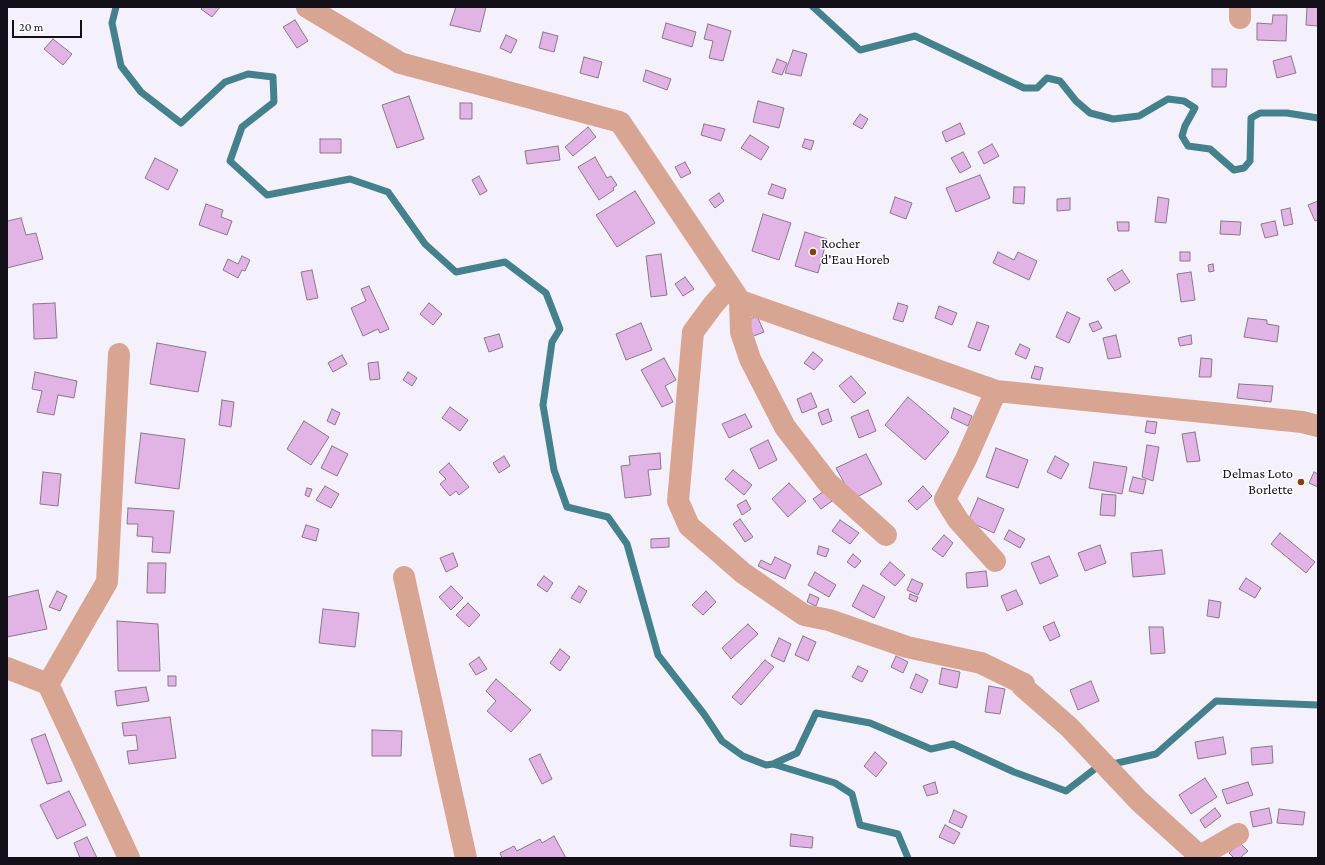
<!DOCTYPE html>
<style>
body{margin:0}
#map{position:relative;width:1325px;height:865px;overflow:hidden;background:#f5f1fc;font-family:"Crimson Pro",serif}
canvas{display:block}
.frame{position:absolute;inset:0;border:8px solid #131019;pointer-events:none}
.scale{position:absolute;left:12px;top:20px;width:70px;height:18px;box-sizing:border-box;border:2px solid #131019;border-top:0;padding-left:5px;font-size:12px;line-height:14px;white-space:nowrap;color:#131019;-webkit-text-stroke:3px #fff;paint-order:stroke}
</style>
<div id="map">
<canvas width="1325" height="865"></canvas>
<div class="frame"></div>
<div class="scale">20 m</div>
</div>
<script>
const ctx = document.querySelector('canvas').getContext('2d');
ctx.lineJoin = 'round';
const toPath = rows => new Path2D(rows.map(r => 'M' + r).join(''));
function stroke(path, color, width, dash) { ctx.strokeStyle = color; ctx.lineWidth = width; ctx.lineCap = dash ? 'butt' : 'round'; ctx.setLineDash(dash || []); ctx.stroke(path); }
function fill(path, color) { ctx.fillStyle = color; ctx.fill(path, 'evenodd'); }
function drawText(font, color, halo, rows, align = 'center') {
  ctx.font = font + ' "Crimson Pro",serif'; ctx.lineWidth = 3; ctx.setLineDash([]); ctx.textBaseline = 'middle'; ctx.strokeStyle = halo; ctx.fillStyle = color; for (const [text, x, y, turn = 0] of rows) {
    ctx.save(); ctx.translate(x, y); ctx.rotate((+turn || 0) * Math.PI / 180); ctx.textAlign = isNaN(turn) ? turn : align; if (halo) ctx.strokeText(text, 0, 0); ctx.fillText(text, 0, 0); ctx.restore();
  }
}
const stream = toPath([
 [116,7,112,23,121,66,141,92,181,123,225,82,248,74,273,77,274,102,242,127,230,161,267,195,350,179,388,192,425,244,456,272,505,262,546,293,560,329,552,342,543,405,554,470,567,507,608,517,627,544,658,655,704,714,722,741,743,756,766,765,773,764,797,753,816,713,870,723,931,749,953,744,1014,772,1066,791,1096,768,1156,754,1216,701,1318,705],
 [813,7,860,50,915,36,1024,88,1037,88,1047,78,1060,81,1076,101,1090,113,1113,119,1139,116,1168,99,1184,101,1195,108,1185,126,1182,136,1188,146,1210,149,1234,170,1244,168,1250,161,1251,118,1260,113,1287,113,1318,118],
 [773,764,835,783,852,794,860,825,898,834,908,858]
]);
const building = toPath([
 [203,7,220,7,212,17,201,9,203,7],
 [456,7,486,7,480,32,450,25,456,7],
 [1307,7,1318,7,1318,26,1306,25,1307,7],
 [1273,15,1287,15,1286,41,1257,40,1257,23,1272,24,1273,15],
 [295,20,308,41,297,48,283,27,295,20],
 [666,23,696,32,692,47,662,38,666,23],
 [708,24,731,31,723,61,709,58,713,41,704,39,708,24],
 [543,32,558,36,554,52,539,48,543,32],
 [506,35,517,40,511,53,500,48,506,35],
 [53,39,72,54,63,65,44,49,53,39],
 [793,50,807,54,801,76,785,73,793,50],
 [1291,56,1296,73,1277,78,1273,61,1291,56],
 [584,57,602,62,598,78,580,73,584,57],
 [777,59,787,63,782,75,772,72,777,59],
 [1212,69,1227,69,1226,87,1212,87,1212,69],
 [646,70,671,79,667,90,643,81,646,70],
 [409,96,424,139,397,148,382,105,409,96],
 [758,101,784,108,779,128,753,122,758,101],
 [460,103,472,103,472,119,460,119,460,103],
 [860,114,868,119,862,129,853,124,860,114],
 [960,123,965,134,946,142,942,132,960,123],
 [704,124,725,129,721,141,701,135,704,124],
 [588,127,596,137,573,156,565,147,588,127],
 [750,135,769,147,761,160,741,148,750,135],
 [320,139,341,139,341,153,320,153,320,139],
 [805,139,814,141,811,150,802,147,805,139],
 [992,144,999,156,984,164,978,152,992,144],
 [558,146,560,160,527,164,525,151,558,146],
 [963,152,971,167,960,173,951,158,963,152],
 [595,157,607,178,611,176,617,185,613,188,614,190,599,200,578,167,595,157],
 [155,158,178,170,168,190,145,178,155,158],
 [685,162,691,173,681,178,675,167,685,162],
 [980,175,990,198,956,212,946,188,980,175],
 [479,176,487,191,480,195,472,180,479,176],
 [772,184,786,189,783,199,768,194,772,184],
 [1014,187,1025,187,1024,204,1013,203,1014,187],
 [635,191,655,223,617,247,596,215,635,191],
 [719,193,724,201,715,208,709,200,719,193],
 [895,197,912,203,906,219,890,213,895,197],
 [1158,197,1169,199,1166,223,1155,222,1158,197],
 [1070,198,1070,210,1057,211,1057,199,1070,198],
 [1318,201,1318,220,1315,221,1308,205,1318,201],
 [206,204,223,210,221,217,232,221,227,235,199,225,206,204],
 [1290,208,1293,224,1284,226,1281,210,1290,208],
 [763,214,791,223,779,260,752,251,763,214],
 [21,218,26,235,36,233,43,259,7,268,7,221,21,218],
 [1221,221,1241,222,1240,235,1220,234,1221,221],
 [1275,221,1278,235,1265,238,1261,224,1275,221],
 [1117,222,1129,222,1129,231,1118,231,1117,222],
 [805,232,827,239,818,273,795,266,805,232],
 [998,252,1014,260,1018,252,1037,261,1029,280,993,263,998,252],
 [1180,252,1190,252,1190,261,1180,261,1180,252],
 [661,254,667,295,651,297,646,256,661,254],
 [242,256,250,260,245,271,242,270,238,278,223,270,228,259,238,264,242,256],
 [1213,264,1214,271,1209,272,1208,265,1213,264],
 [312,270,318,298,307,300,301,272,312,270],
 [1122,270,1130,282,1115,291,1107,279,1122,270],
 [1191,272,1195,300,1181,302,1177,274,1191,272],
 [685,277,694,289,683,296,675,284,685,277],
 [369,286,389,329,380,333,378,329,363,336,351,308,366,301,361,289,369,286],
 [55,303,57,338,34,339,33,304,55,303],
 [429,303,442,314,433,325,420,314,429,303],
 [898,303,908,306,903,322,893,319,898,303],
 [939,306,957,313,952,325,935,318,939,306],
 [1067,312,1080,318,1069,343,1056,337,1067,312],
 [757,316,764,332,751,337,744,322,757,316],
 [1248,318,1267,320,1267,324,1279,326,1277,342,1244,337,1248,318],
 [1098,321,1102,328,1093,332,1089,324,1098,321],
 [977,322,989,326,980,351,968,347,977,322],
 [641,323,652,350,626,360,616,334,641,323],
 [499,334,503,347,489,352,484,338,499,334],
 [1116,335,1121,357,1108,359,1103,338,1116,335],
 [1191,335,1192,344,1180,346,1178,338,1191,335],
 [157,343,206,352,198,392,150,384,157,343],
 [1020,344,1030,349,1026,359,1015,354,1020,344],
 [813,352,823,360,814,370,804,363,813,352],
 [342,355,347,364,333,372,328,363,342,355],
 [664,358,676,380,665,386,673,402,662,407,641,370,664,358],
 [1201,358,1212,359,1211,377,1199,377,1201,358],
 [378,362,380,379,370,380,368,363,378,362],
 [1035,366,1043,368,1040,380,1031,378,1035,366],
 [35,372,77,381,74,398,58,395,54,415,37,412,42,391,32,389,35,372],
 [408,372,417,378,412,386,403,380,408,372],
 [851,376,866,393,854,403,839,386,851,376],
 [1239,384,1273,386,1271,402,1237,398,1239,384],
 [811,393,817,407,802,413,797,399,811,393],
 [908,397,949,432,925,460,885,425,908,397],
 [222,400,234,402,231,427,219,425,222,400],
 [450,407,468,420,460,431,442,418,450,407],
 [954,408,972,416,968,426,951,418,954,408],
 [332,409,340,413,335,425,327,421,332,409],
 [828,409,832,421,822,425,818,413,828,409],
 [868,410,876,431,859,438,851,417,868,410],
 [745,414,752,427,729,438,722,424,745,414],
 [304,421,329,437,311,465,287,449,304,421],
 [1147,421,1157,422,1155,434,1145,432,1147,421],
 [1195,432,1200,461,1187,462,1182,434,1195,432],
 [141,433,185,439,179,489,135,483,141,433],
 [768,440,777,460,759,469,750,449,768,440],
 [1147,445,1159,447,1153,481,1142,477,1147,445],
 [332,446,348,454,337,476,321,468,332,446],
 [996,448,1028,460,1018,488,986,477,996,448],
 [660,453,661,469,648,470,651,495,625,498,621,466,630,465,629,456,660,453],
 [866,454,882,484,853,499,836,468,866,454],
 [504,456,510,466,499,473,493,463,504,456],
 [1055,456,1069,464,1061,479,1047,472,1055,456],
 [1094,462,1127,467,1122,494,1089,488,1094,462],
 [449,463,469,487,459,495,456,491,450,496,440,484,446,479,439,472,449,463],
 [733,470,752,485,744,495,725,479,733,470],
 [43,472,61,474,58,506,40,504,43,472],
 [1314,472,1318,474,1318,487,1309,483,1314,472],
 [1133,477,1146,480,1143,494,1129,491,1133,477],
 [789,483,806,501,788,517,772,499,789,483],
 [325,486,339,494,331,508,316,500,325,486],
 [923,486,932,496,917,510,908,501,923,486],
 [307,488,312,489,309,497,305,495,307,488],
 [824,491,832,501,821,509,813,499,824,491],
 [1102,494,1116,495,1115,516,1100,515,1102,494],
 [978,498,1004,509,994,533,968,521,978,498],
 [746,500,751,509,742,515,737,505,746,500],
 [128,508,174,511,170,553,152,552,153,537,137,536,138,524,127,524,128,508],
 [740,519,753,537,745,542,733,524,740,519],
 [840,520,859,533,850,544,832,531,840,520],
 [306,525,319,529,316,541,302,537,306,525],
 [1009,530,1025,539,1020,548,1004,539,1009,530],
 [1280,533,1315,562,1306,573,1271,544,1280,533],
 [944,535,953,543,943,557,932,549,944,535],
 [669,538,669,547,651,548,651,539,669,538],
 [1100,545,1106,563,1085,571,1078,553,1100,545],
 [819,546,829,549,826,557,817,554,819,546],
 [1162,550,1165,574,1133,577,1131,553,1162,550],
 [453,553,458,566,446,572,440,558,453,553],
 [853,554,861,561,855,568,847,562,853,554],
 [1049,556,1058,576,1040,584,1031,563,1049,556],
 [775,557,791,565,785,579,758,566,761,560,771,565,775,557],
 [890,562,905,575,895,586,880,574,890,562],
 [148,563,166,563,165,593,147,593,148,563],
 [986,571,988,586,967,588,966,573,986,571],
 [815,572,836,585,829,597,808,585,815,572],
 [544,576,553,583,547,592,537,585,544,576],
 [1246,578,1261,588,1255,598,1239,589,1246,578],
 [912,579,923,584,918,595,907,590,912,579],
 [863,585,885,597,874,618,852,606,863,585],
 [451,586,463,598,451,610,439,597,451,586],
 [579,586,587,591,580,603,571,598,579,586],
 [38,590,47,629,7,637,7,597,38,590],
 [1016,590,1023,604,1007,611,1001,596,1016,590],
 [57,591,67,596,60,611,49,607,57,591],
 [706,591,716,602,703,615,692,605,706,591],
 [810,594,819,598,816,606,807,602,810,594],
 [910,594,918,597,916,602,909,599,910,594],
 [1209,600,1221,602,1219,618,1207,616,1209,600],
 [468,603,480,615,469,627,456,615,468,603],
 [323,609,359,613,355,647,319,643,323,609],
 [117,621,158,624,160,671,118,671,117,621],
 [1054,622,1060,636,1050,641,1043,627,1054,622],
 [748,624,758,634,731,659,722,648,748,624],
 [1149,627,1163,627,1165,653,1151,654,1149,627],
 [803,636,816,642,808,661,795,655,803,636],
 [779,638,791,644,784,662,771,656,779,638],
 [560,649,570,657,560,671,550,663,560,649],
 [896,656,908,662,903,673,891,667,896,656],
 [479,657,487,669,476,675,469,664,479,657],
 [765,660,774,667,741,705,732,697,765,660],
 [858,666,868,671,862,682,852,677,858,666],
 [942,668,960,672,957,688,939,684,942,668],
 [916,674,928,680,922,693,910,688,916,674],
 [168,676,176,676,176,686,168,686,168,676],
 [496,679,531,710,511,732,487,711,496,701,486,691,496,679],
 [1091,681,1099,701,1078,710,1070,690,1091,681],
 [989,686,1005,689,1000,714,985,712,989,686],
 [146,687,149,701,117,706,115,691,146,687],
 [170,717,176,758,129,764,127,751,138,750,136,735,124,736,122,723,170,717],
 [372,730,402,731,401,756,372,756,372,730],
 [45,734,62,781,47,784,31,739,45,734],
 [1223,737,1226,754,1198,759,1195,742,1223,737],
 [1272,746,1273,763,1252,765,1251,748,1272,746],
 [875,752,887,763,876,777,864,766,875,752],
 [540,754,552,779,542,784,529,759,540,754],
 [1205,778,1217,797,1191,814,1179,795,1205,778],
 [935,782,938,793,927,796,923,786,935,782],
 [1248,782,1253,795,1227,804,1222,790,1248,782],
 [69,791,86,825,57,839,40,805,69,791],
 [1215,808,1221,816,1205,828,1200,820,1215,808],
 [1269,808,1272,823,1253,827,1250,812,1269,808],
 [1279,809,1305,812,1303,825,1277,823,1279,809],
 [954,810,967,816,962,828,949,822,954,810],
 [945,825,960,833,954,844,939,837,945,825],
 [791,834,813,837,812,848,790,846,791,834],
 [554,836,566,858,502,858,500,853,514,846,517,851,540,839,542,843,554,836],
 [87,837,97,858,80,858,74,843,87,837],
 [1240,843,1248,851,1240,858,1234,858,1229,853,1240,843]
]);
const minor = toPath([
 [307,7,400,63,620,122,740,301,996,391,1302,422,1318,426],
 [1240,18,1240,7],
 [729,287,713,305,693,332,678,501,689,526,743,573,804,615,829,620,907,647,981,663,1024,684,1022,686,1069,727,1139,801,1202,858],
 [740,301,741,332,750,359,785,427,828,483,886,535],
 [995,561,958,520,945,499,966,459,996,391],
 [404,577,466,858],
 [7,668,48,684,107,582,119,354],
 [48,684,129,858],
 [1200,856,1238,834]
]);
const markers = [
 [813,252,4,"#834309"],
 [1301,482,4,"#834309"]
];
const poiNames = [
 ["Rocher",821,244],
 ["d'Eau Horeb",821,260],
 ["Delmas Loto",1293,474,"right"],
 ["Borlette",1293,490,"right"]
];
stroke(stream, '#45818c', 7);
fill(building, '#e2b4e6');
stroke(building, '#8a778c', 1);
stroke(minor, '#d8a593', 22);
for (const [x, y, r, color] of markers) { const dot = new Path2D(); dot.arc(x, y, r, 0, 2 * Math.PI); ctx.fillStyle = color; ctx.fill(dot); stroke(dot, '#fff', 1.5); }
drawText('14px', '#131019', '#fff', poiNames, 'left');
</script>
